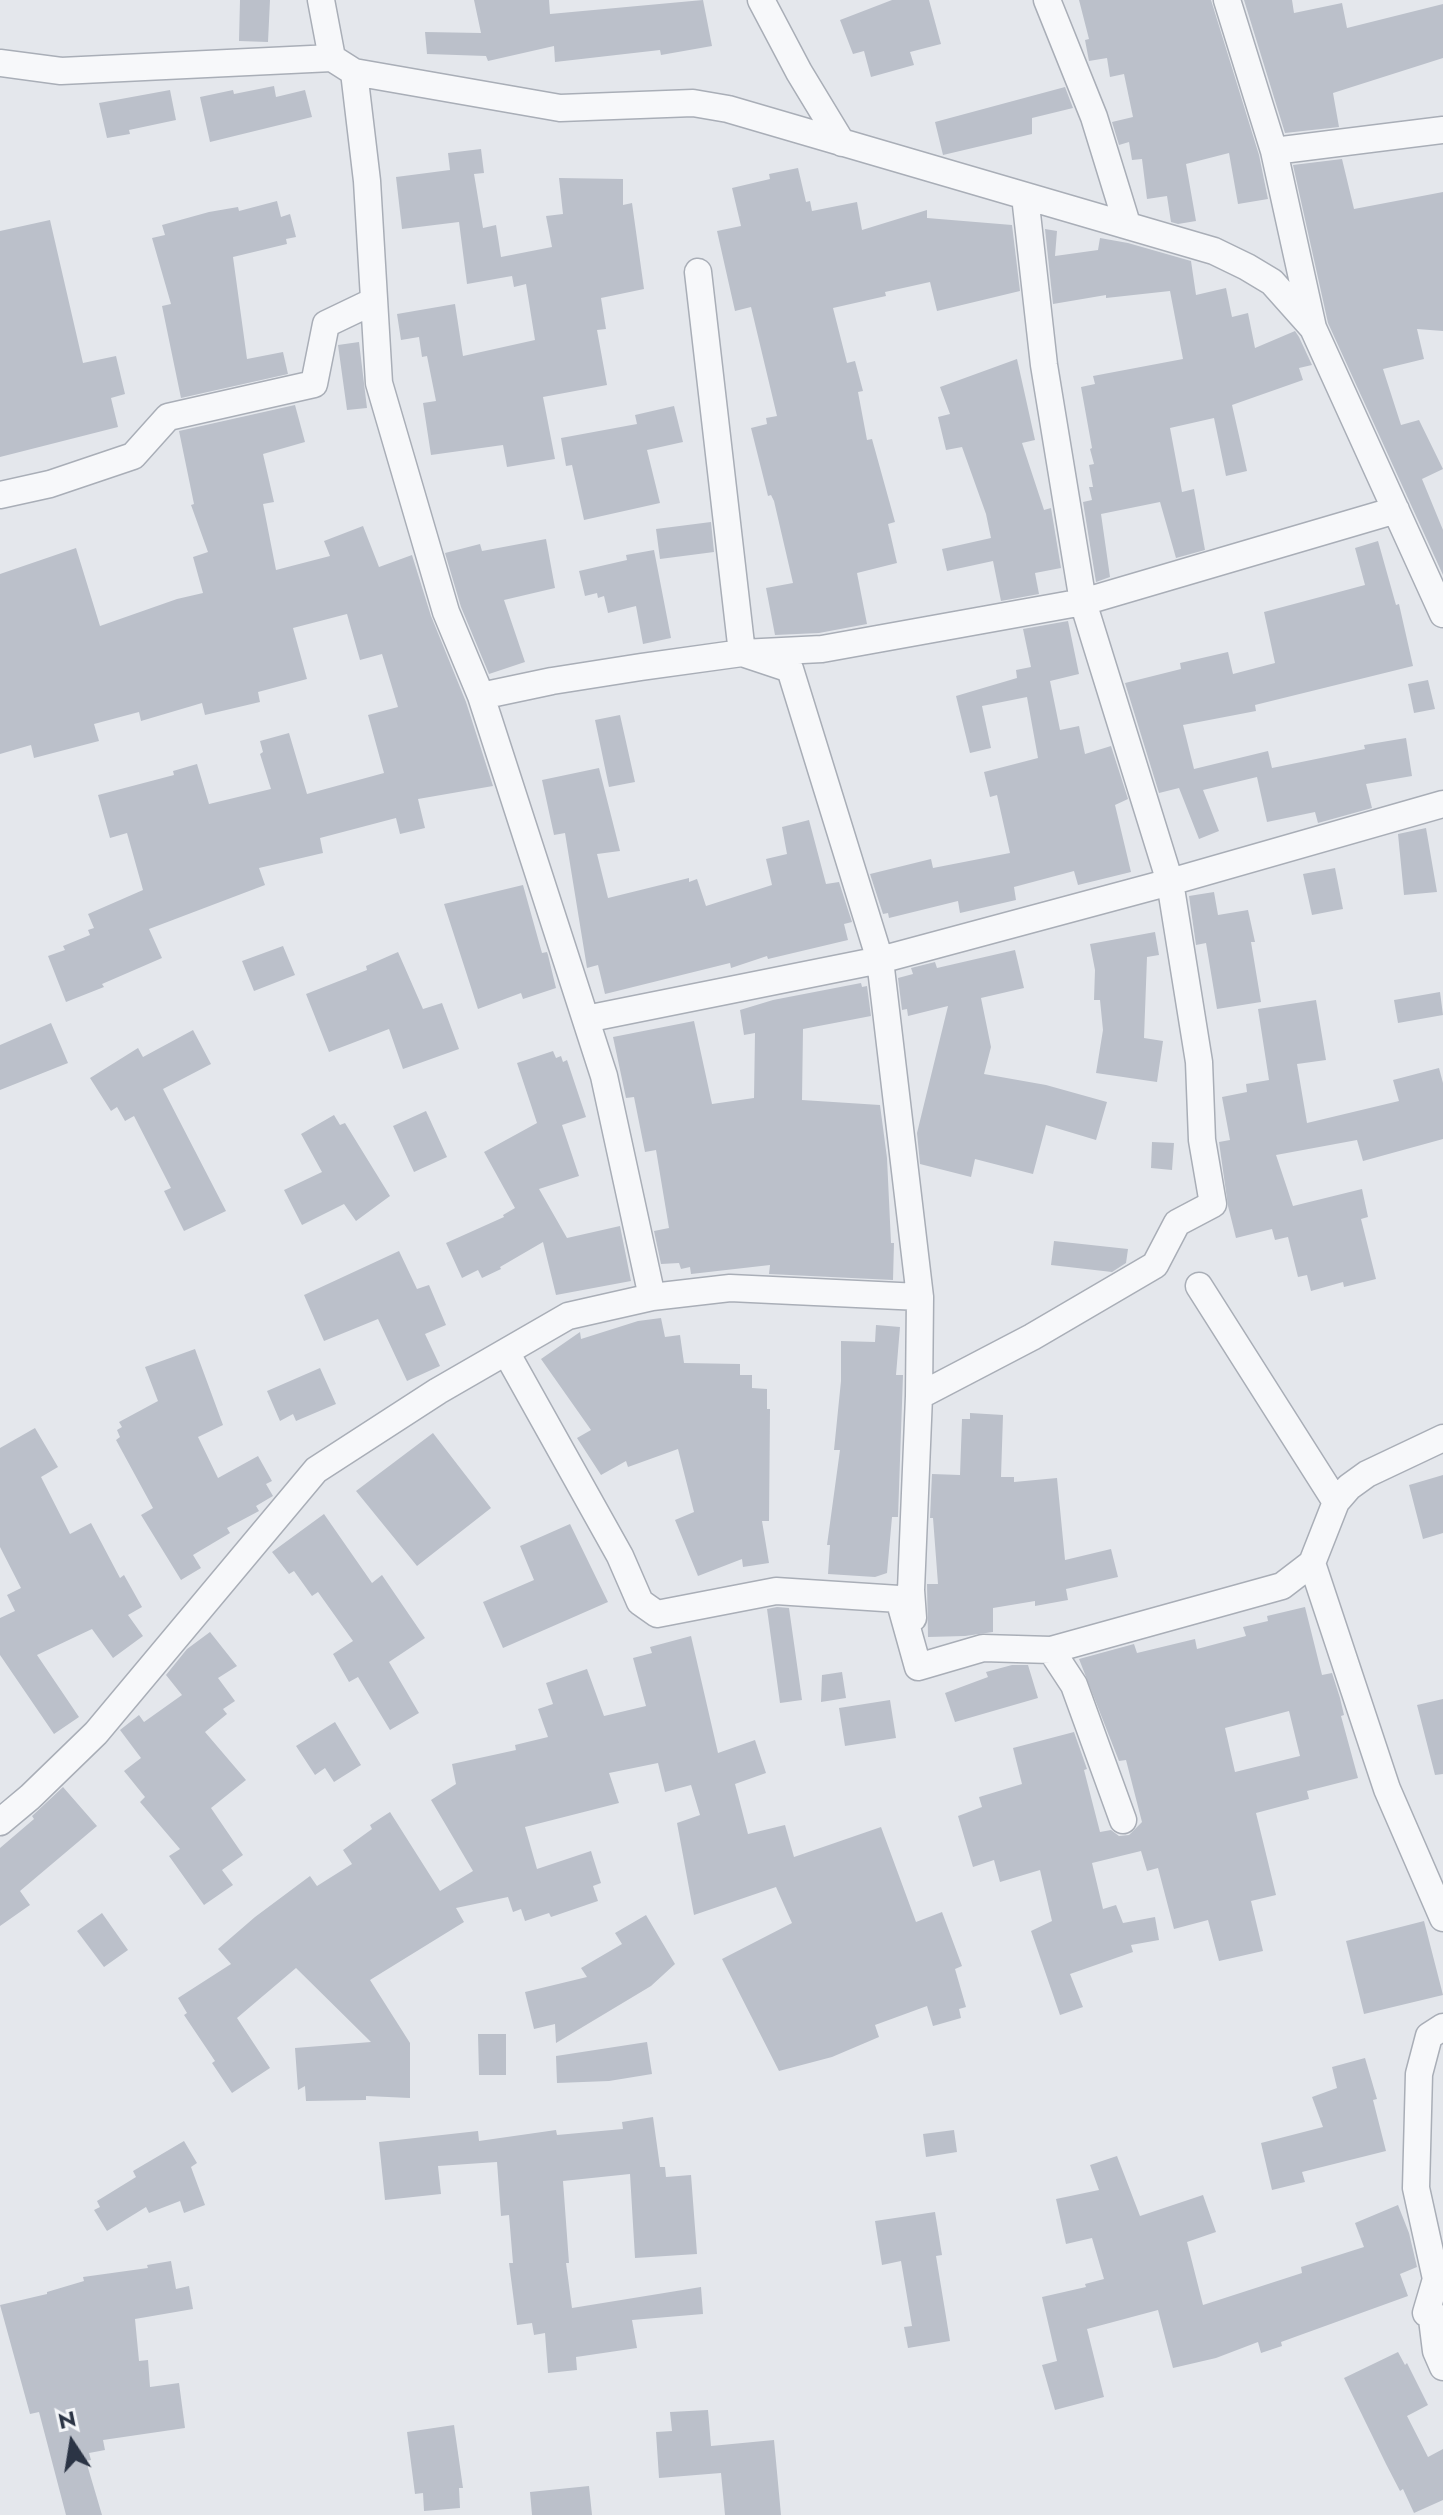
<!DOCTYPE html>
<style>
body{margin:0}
#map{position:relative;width:1443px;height:2515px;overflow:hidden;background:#e4e7ec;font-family:Jost,sans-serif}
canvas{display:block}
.north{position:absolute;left:32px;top:2403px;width:80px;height:80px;-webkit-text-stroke:6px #f4f6f9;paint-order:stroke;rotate:348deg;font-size:22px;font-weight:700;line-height:32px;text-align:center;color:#2b3445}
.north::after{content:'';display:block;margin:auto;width:28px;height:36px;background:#2b3445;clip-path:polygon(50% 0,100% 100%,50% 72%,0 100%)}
</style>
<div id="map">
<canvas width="1443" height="2515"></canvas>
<div class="north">N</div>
</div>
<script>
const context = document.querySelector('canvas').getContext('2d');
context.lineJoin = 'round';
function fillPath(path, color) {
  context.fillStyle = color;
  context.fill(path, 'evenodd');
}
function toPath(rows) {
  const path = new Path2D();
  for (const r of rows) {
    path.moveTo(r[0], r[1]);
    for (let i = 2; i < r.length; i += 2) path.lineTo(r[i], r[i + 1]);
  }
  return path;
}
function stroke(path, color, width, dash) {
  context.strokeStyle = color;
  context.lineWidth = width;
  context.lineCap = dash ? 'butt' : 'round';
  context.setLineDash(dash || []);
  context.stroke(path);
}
const building = toPath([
 [240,0,270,0,268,42,239,41],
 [474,0,549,0,550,14,703,0,712,46,661,55,660,50,555,62,554,46,488,61,486,56,427,54,425,32,481,33],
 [892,0,929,0,941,44,910,52,914,65,871,77,864,51,853,54,840,20],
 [1079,0,1211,0,1259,155,1268,199,1238,204,1229,153,1186,164,1196,221,1178,224,1171,222,1167,196,1147,199,1142,159,1132,160,1129,142,1119,145,1112,122,1133,117,1124,74,1110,77,1107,58,1089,61,1085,40,1089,39],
 [1244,0,1292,0,1294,13,1342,3,1347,28,1443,4,1443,58,1333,93,1339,127,1285,133],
 [274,86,276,97,305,90,312,117,210,142,200,97,233,90,234,94],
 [1065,87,1073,108,1032,118,1032,134,943,155,935,122],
 [170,90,176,120,129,130,130,134,107,138,99,103],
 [481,149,484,173,474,174,483,228,496,225,501,257,552,247,546,216,563,214,559,178,623,179,623,205,632,203,644,289,601,298,606,329,597,330,607,385,543,397,555,459,507,467,503,445,431,455,423,403,436,401,427,356,422,357,419,337,401,340,397,314,455,304,463,356,535,340,526,284,514,287,512,276,467,284,459,222,402,229,396,177,450,170,448,153],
 [1342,159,1354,209,1443,192,1443,331,1417,329,1424,359,1383,369,1401,425,1419,420,1443,469,1422,479,1443,530,1443,575,1328,323,1293,165],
 [798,168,806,202,810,201,812,211,857,202,862,230,927,210,927,218,1012,225,1020,291,937,311,930,282,885,292,886,296,833,308,847,363,855,361,863,391,858,392,867,440,872,439,895,522,888,524,897,563,857,573,867,624,819,633,775,635,766,588,793,583,774,501,771,495,768,496,751,428,767,424,766,418,777,416,751,307,735,311,717,231,741,226,732,188,770,179,769,174],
 [277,201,281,217,290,214,296,237,286,239,287,244,233,257,247,359,283,352,288,374,181,398,162,306,171,304,152,238,165,235,162,225,209,212,238,207,239,211],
 [50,220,83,363,116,356,125,394,111,398,118,427,0,457,0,231],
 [1045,229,1057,231,1055,256,1098,250,1100,238,1128,243,1191,261,1196,295,1226,288,1232,317,1248,313,1255,348,1295,331,1299,337,1312,365,1299,368,1303,380,1232,405,1247,471,1226,476,1214,418,1170,428,1182,492,1194,489,1205,550,1176,558,1160,502,1101,514,1110,577,1096,582,1083,502,1092,500,1089,487,1093,487,1089,465,1094,464,1090,449,1092,448,1081,387,1095,384,1093,376,1183,359,1170,291,1106,298,1106,295,1053,304],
 [359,342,367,408,347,410,338,345],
 [1017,359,1035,440,1022,443,1044,510,1051,508,1061,568,1035,573,1039,594,1001,601,993,561,947,571,942,549,991,538,986,514,962,447,946,450,938,417,950,414,940,387],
 [295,405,305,442,263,454,274,502,263,504,276,570,330,556,324,541,363,526,379,567,412,555,431,616,466,702,493,786,418,799,425,828,400,834,396,818,320,838,323,853,259,868,265,885,149,929,162,958,102,984,104,987,66,1002,48,956,65,950,63,946,90,935,88,930,94,928,88,914,143,890,127,833,110,838,98,795,174,775,173,771,197,764,209,804,271,789,260,754,263,752,260,741,289,733,307,794,384,773,368,715,398,707,382,654,360,660,347,614,293,628,307,679,258,692,260,702,205,715,202,703,141,721,139,712,94,724,99,741,34,758,31,745,0,754,0,574,76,548,100,626,177,599,203,593,193,557,208,552,191,505,194,504,179,431],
 [674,406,683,442,647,450,660,503,584,520,572,465,566,466,561,438,637,424,635,415],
 [711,522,714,552,660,559,656,529],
 [546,539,555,588,504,600,525,662,489,674,461,607,445,553,480,544,482,551],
 [1378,541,1396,605,1399,604,1413,666,1255,705,1256,711,1183,725,1194,769,1268,751,1272,768,1365,749,1364,745,1406,738,1412,776,1366,784,1372,808,1318,823,1315,812,1267,822,1257,777,1203,790,1219,831,1199,839,1179,788,1159,793,1125,683,1181,669,1180,663,1228,652,1233,674,1275,663,1264,612,1365,585,1355,548],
 [654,550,671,638,643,644,636,606,608,613,604,596,598,598,597,593,585,596,579,571,627,560,626,555],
 [1068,621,1079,674,1050,681,1060,730,1079,726,1085,754,1111,746,1128,799,1115,805,1131,872,1078,885,1074,871,1014,887,1016,900,960,913,958,901,889,918,888,913,883,914,870,874,931,859,933,868,1010,853,997,795,990,797,984,772,1038,758,1027,697,982,706,991,748,970,753,956,696,1017,678,1016,670,1031,667,1023,629],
 [1428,680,1435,709,1414,713,1408,684],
 [620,715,635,782,609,787,595,720],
 [599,768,620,851,597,854,608,898,689,878,689,882,697,879,706,906,772,885,766,859,787,854,782,827,809,820,826,884,839,882,852,922,844,924,848,940,768,959,767,956,731,968,730,963,605,994,598,965,587,968,565,833,554,835,542,780],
 [1426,828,1437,892,1404,895,1398,834],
 [1335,868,1343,909,1312,915,1303,874],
 [523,885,542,953,547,952,548,955,556,988,523,999,521,993,478,1009,444,904],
 [1214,892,1218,915,1248,910,1255,942,1251,942,1261,1002,1217,1009,1206,943,1196,945,1189,896],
 [1155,932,1159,955,1147,957,1144,1038,1163,1041,1157,1082,1096,1073,1103,1030,1100,1000,1094,1000,1095,970,1090,944],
 [283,946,295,975,254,991,242,961],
 [1015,950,1024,988,981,998,991,1047,984,1074,1046,1085,1107,1102,1096,1140,1046,1125,1033,1174,975,1159,971,1177,920,1164,917,1133,948,1006,908,1016,907,1009,902,1010,898,978,913,974,911,968,935,962,937,968],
 [398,952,423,1009,442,1003,459,1049,403,1069,389,1029,329,1052,306,994,367,970,366,966],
 [861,983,862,987,867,986,871,1016,803,1029,802,1100,880,1105,887,1158,891,1243,894,1243,893,1280,769,1274,770,1265,691,1274,690,1267,681,1269,679,1263,661,1264,654,1231,669,1228,656,1150,645,1152,634,1097,626,1098,613,1037,694,1021,712,1104,754,1098,755,1033,744,1035,740,1010,773,1000],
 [1440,992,1443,1015,1398,1023,1394,1000],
 [1316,1000,1326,1060,1297,1064,1307,1123,1399,1101,1393,1080,1439,1068,1443,1083,1443,1139,1363,1161,1357,1140,1276,1155,1293,1206,1362,1189,1368,1217,1361,1219,1376,1279,1344,1287,1343,1282,1311,1291,1307,1275,1298,1277,1288,1237,1275,1240,1272,1229,1236,1238,1228,1206,1219,1142,1230,1140,1222,1097,1247,1092,1246,1084,1269,1080,1258,1009],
 [51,1023,68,1063,0,1090,0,1045],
 [193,1030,211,1064,163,1089,226,1211,184,1231,164,1191,171,1188,134,1116,125,1121,117,1107,111,1111,90,1078,138,1048,143,1057],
 [553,1051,556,1058,561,1056,563,1062,567,1060,586,1117,562,1125,579,1176,539,1189,567,1238,620,1226,631,1281,556,1295,543,1242,500,1267,501,1269,482,1278,478,1270,462,1278,446,1243,504,1217,503,1215,515,1208,484,1152,537,1123,517,1063],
 [426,1111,447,1157,414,1172,393,1126],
 [334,1115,340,1125,345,1123,390,1196,356,1221,344,1204,302,1225,284,1190,322,1172,301,1134],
 [1152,1142,1174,1143,1172,1170,1151,1168],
 [1054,1241,1128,1249,1126,1263,1112,1272,1051,1265],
 [399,1251,417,1289,429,1285,446,1325,425,1334,440,1366,407,1381,378,1319,324,1341,304,1295],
 [661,1318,665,1337,680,1335,684,1363,740,1364,740,1375,752,1375,752,1388,767,1389,767,1409,770,1409,769,1521,762,1521,769,1563,743,1567,742,1559,698,1576,675,1520,694,1512,678,1449,628,1467,626,1461,601,1475,577,1438,591,1430,541,1359,580,1332,581,1339,638,1321],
 [876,1325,900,1327,896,1375,903,1375,898,1517,892,1517,887,1573,875,1577,828,1574,830,1545,827,1545,840,1450,834,1450,841,1381,841,1341,875,1342],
 [195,1349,223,1425,198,1437,218,1478,258,1456,272,1481,266,1484,273,1496,256,1506,259,1511,227,1528,230,1533,193,1555,201,1568,181,1580,141,1515,153,1508,116,1440,120,1437,117,1430,122,1427,119,1422,158,1401,145,1367],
 [320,1368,336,1404,296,1421,293,1414,280,1421,267,1391],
 [970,1413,1003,1415,1001,1477,1014,1477,1014,1482,1057,1478,1065,1560,1111,1549,1118,1577,1066,1589,1068,1600,1035,1606,1035,1601,993,1608,993,1632,965,1636,928,1637,927,1584,938,1584,933,1518,930,1518,932,1474,960,1475,962,1419,970,1419],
 [35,1428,58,1467,41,1477,70,1534,91,1523,120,1578,124,1575,142,1607,128,1615,143,1636,113,1658,92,1629,37,1655,79,1717,54,1734,0,1655,0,1618,15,1611,7,1595,21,1588,0,1547,0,1448],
 [433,1433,491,1508,417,1566,356,1491],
 [1443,1475,1443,1533,1423,1539,1409,1485],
 [324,1514,372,1583,382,1575,425,1638,389,1662,419,1713,390,1730,358,1677,349,1682,333,1654,353,1641,318,1592,312,1596,294,1571,289,1574,272,1552],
 [570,1524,608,1602,503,1648,483,1602,534,1580,520,1546],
 [777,1607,789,1608,802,1700,780,1703,767,1609],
 [1305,1607,1322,1675,1332,1673,1340,1698,1344,1715,1341,1716,1358,1778,1307,1791,1309,1799,1256,1813,1276,1895,1251,1901,1263,1951,1219,1961,1208,1920,1174,1929,1158,1868,1147,1871,1141,1851,1092,1863,1103,1909,1116,1905,1123,1923,1155,1917,1159,1940,1131,1945,1133,1952,1070,1974,1083,2007,1060,2015,1031,1931,1052,1921,1040,1870,1000,1882,994,1860,973,1867,958,1816,982,1807,979,1797,1022,1784,1013,1748,1074,1732,1087,1769,1084,1770,1100,1832,1111,1830,1119,1836,1129,1835,1142,1822,1126,1760,1119,1761,1079,1659,1134,1644,1137,1653,1195,1639,1197,1649,1246,1636,1243,1627,1268,1621,1267,1616],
 [1289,1711,1300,1756,1235,1772,1225,1728],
 [210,1632,237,1666,218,1678,235,1701,223,1709,227,1714,205,1732,246,1780,211,1808,243,1855,222,1870,233,1885,204,1905,169,1856,180,1849,140,1802,145,1797,124,1771,141,1758,120,1730,139,1715,144,1722,182,1695,166,1675,187,1649],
 [691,1636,718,1753,755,1740,766,1773,735,1784,748,1834,785,1825,794,1857,881,1827,916,1922,942,1912,962,1966,955,1969,966,2007,959,2009,961,2018,933,2026,927,2006,875,2025,879,2037,832,2057,779,2071,722,1959,792,1923,776,1887,694,1915,677,1823,700,1815,691,1785,665,1792,658,1763,609,1773,619,1803,525,1827,537,1869,591,1851,601,1883,593,1886,598,1901,551,1917,549,1913,525,1921,521,1909,513,1912,508,1897,456,1908,464,1922,370,1980,410,2043,410,2098,366,2096,366,2100,306,2101,305,2086,298,2090,295,2048,371,2042,296,1968,237,2018,270,2068,232,2093,212,2063,215,2061,184,2015,187,2013,178,1998,231,1964,218,1949,255,1917,310,1876,317,1886,352,1864,343,1850,372,1829,370,1825,390,1812,440,1891,473,1871,431,1800,456,1784,452,1764,516,1750,515,1745,548,1737,538,1709,553,1704,546,1683,587,1669,604,1716,646,1706,633,1658,652,1653,650,1647],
 [1012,1665,1028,1665,1038,1698,955,1722,945,1693,988,1677,986,1672],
 [842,1672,846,1698,821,1702,822,1675],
 [1443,1699,1443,1774,1435,1775,1417,1705],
 [890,1700,896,1738,845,1746,839,1708],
 [335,1722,361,1765,334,1782,325,1768,315,1775,296,1746],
 [63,1787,97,1826,20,1891,30,1905,0,1926,0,1848,34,1819,32,1816],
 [102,1913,128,1950,104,1967,77,1931],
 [646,1915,675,1964,651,1986,556,2043,555,2024,534,2029,525,1992,587,1977,581,1968,622,1944,615,1933],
 [1424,1921,1443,1995,1364,2014,1346,1941],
 [478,2034,506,2034,506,2075,479,2075],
 [647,2042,652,2074,609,2081,557,2083,556,2056],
 [1365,2058,1377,2099,1373,2100,1386,2151,1302,2172,1305,2182,1272,2190,1261,2143,1323,2127,1312,2097,1337,2088,1332,2067],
 [653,2117,660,2167,665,2167,666,2177,691,2175,697,2254,635,2258,630,2174,563,2181,569,2263,566,2263,572,2308,701,2287,703,2314,632,2320,637,2348,576,2357,577,2370,548,2373,545,2333,534,2335,532,2323,517,2325,509,2263,513,2263,509,2215,501,2216,497,2162,438,2166,441,2194,385,2200,379,2142,478,2131,479,2141,556,2130,557,2135,623,2129,622,2122],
 [954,2130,957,2152,926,2157,923,2134],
 [184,2141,197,2163,191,2167,205,2205,184,2213,180,2201,149,2213,146,2207,107,2231,94,2210,100,2207,97,2201,136,2177,133,2171],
 [1117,2156,1140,2216,1203,2195,1216,2232,1187,2242,1203,2305,1302,2273,1301,2267,1364,2247,1355,2223,1398,2205,1409,2233,1417,2267,1400,2274,1408,2296,1281,2342,1282,2346,1261,2353,1258,2342,1216,2358,1173,2368,1158,2310,1087,2329,1104,2397,1055,2410,1042,2365,1057,2361,1042,2297,1086,2287,1085,2284,1104,2279,1092,2238,1066,2244,1056,2199,1099,2190,1090,2165],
 [935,2212,942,2255,936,2256,950,2341,908,2348,904,2327,912,2326,901,2261,882,2265,875,2221],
 [171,2261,176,2289,189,2286,193,2309,135,2319,139,2361,148,2360,150,2387,179,2383,185,2428,103,2440,105,2450,89,2453,91,2460,86,2461,102,2515,66,2515,39,2412,30,2414,0,2305,47,2294,47,2292,84,2281,83,2277,148,2268,147,2265],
 [1398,2352,1405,2365,1407,2363,1428,2405,1407,2416,1428,2457,1443,2449,1443,2500,1414,2513,1403,2489,1400,2491,1386,2464,1344,2378],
 [708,2410,711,2446,774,2440,781,2515,725,2515,721,2473,659,2478,656,2432,672,2431,670,2412],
 [454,2425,463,2488,459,2488,460,2508,424,2511,423,2493,415,2494,407,2432],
 [589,2486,592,2515,532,2515,530,2492]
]);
const street = toPath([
 [321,0,332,58],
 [761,0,799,72,842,143],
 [1047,0,1094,117,1127,224],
 [1227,0,1274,151,1313,328,1443,614],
 [0,63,61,71,332,58,354,72,560,108,693,103,728,109,1214,251,1247,267,1272,282,1313,328],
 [354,72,367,181,379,383,446,612,481,696,604,1076,652,1297],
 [1274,151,1443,130],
 [698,272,742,653],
 [0,495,50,484,133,456,168,417,314,384,326,324,374,301],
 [742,653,790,669,880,960,920,1297,919,1396,911,1590,913,1618],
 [481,696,552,681,641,667,742,653,822,649,1083,602,1396,510],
 [586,1019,880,960,1170,882,1443,804],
 [1199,1286,1336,1502],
 [506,1352,620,1556,640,1602,657,1614,776,1591,899,1599,918,1667,983,1648,1051,1650,1282,1586,1312,1563,1336,1502,1349,1487,1367,1474,1443,1438],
 [919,1396,1032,1337,1155,1265,1177,1223,1213,1204,1202,1140,1199,1062,1170,882,1083,602,1044,365,1025,196],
 [1312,1563,1387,1789,1443,1918],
 [1051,1650,1074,1685,1123,1820],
 [0,1822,30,1797,96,1733,316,1470,438,1391,568,1316,652,1297,730,1288,920,1297],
 [1431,2311,1436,2351,1443,2367],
 [1426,2313,1436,2279,1416,2188,1419,2074,1429,2036,1443,2027]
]);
fillPath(building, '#bbc0ca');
stroke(street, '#a9aeb7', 29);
stroke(street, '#f7f8fa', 26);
</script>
